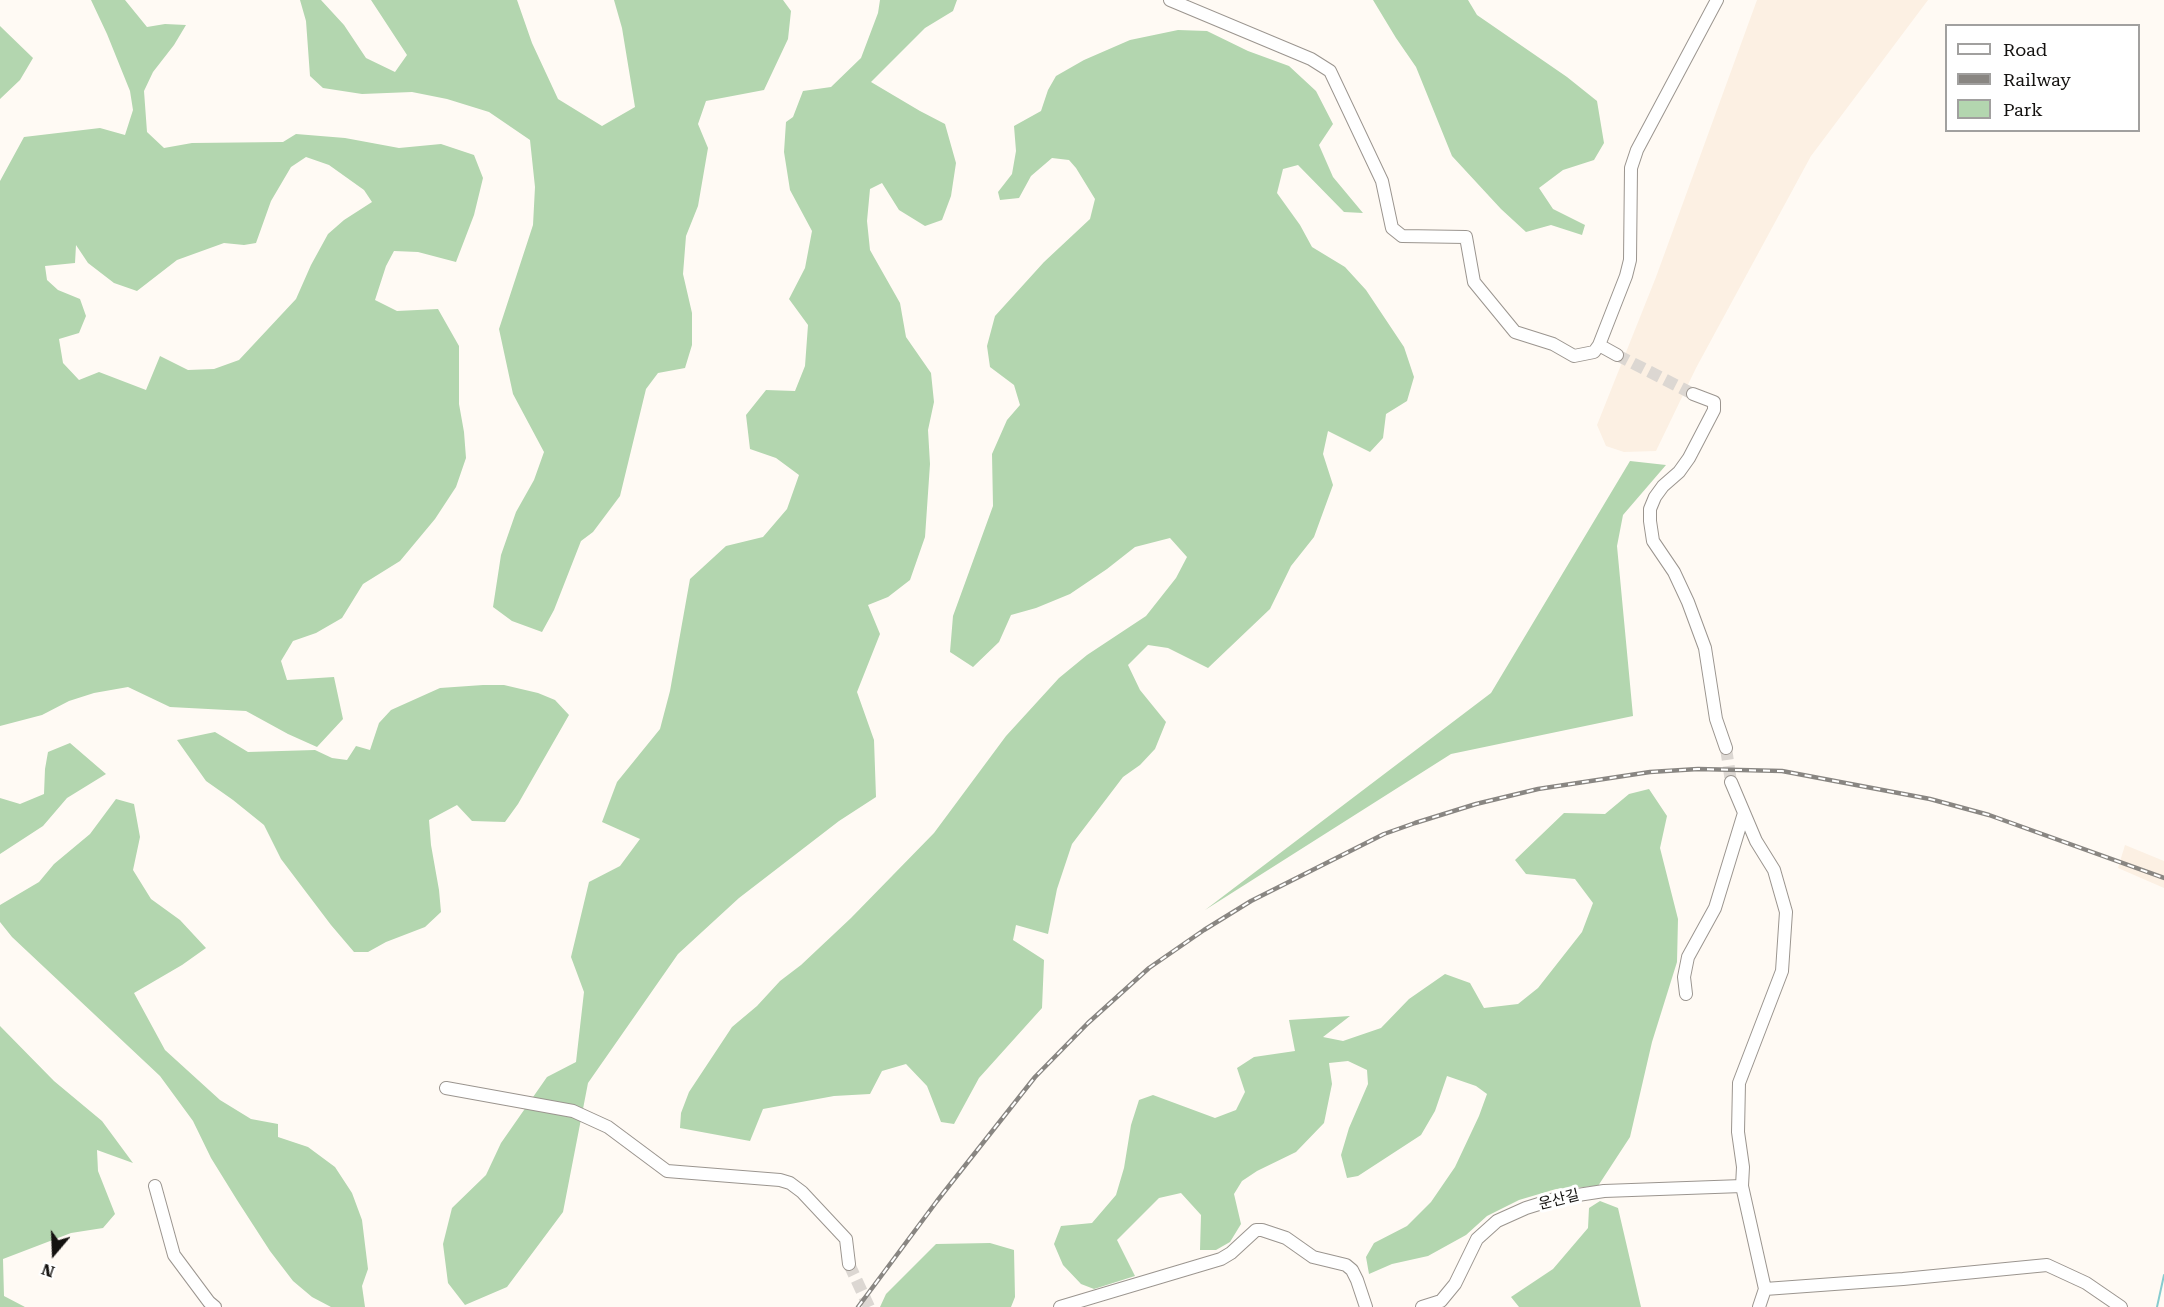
<!DOCTYPE html>
<meta charset="utf-8">
<style>
body{margin:0}
#map{position:relative;width:2164px;height:1307px;overflow:hidden;background:#fffaf4;font-family:"Roboto Serif",serif}
canvas{display:block}
.legend{position:absolute;left:1945px;top:24px;width:195px;height:108px;box-sizing:border-box;background:#fff;border:2px solid #a1a09f;margin:0;padding:8px 10px;list-style:none;font-size:18px;color:#141210}
.legend li{display:flex;align-items:center;gap:12px;height:30px}
.legend b{width:30px;border:2px solid #a1a09f}
.north{position:absolute;left:24px;top:1223px;width:60px;height:60px;-webkit-text-stroke:4px #fff;paint-order:stroke;rotate:199deg;font-size:16px;font-weight:700;line-height:24px;text-align:center;color:#141210}
.north::after{content:'';display:block;margin:auto;width:21px;height:27px;background:#141210;clip-path:polygon(50% 0,100% 100%,50% 72%,0 100%)}
</style>
<div id="map">
<canvas width="2164" height="1307"></canvas>
<ul class="legend">
<li><b style="height:8px;background:#fff"></b>Road</li>
<li><b style="height:8px;background:#898682"></b>Railway</li>
<li><b style="height:16px;background:#b3d6af"></b>Park</li>
</ul>
<div class="north">N</div>
</div>
<script>
const context = document.querySelector('canvas').getContext('2d');
context.lineJoin = 'round';
function fillPath(path, color) {
  context.fillStyle = color;
  context.fill(path, 'evenodd');
}
function toPath(rows) {
  const path = new Path2D();
  for (const r of rows) {
    path.moveTo(r[0], r[1]);
    for (let i = 2; i < r.length; i += 2) path.lineTo(r[i], r[i + 1]);
  }
  return path;
}
function stroke(path, color, width, dash) {
  context.strokeStyle = color;
  context.lineWidth = width;
  context.lineCap = dash ? 'butt' : 'round';
  context.setLineDash(dash || []);
  context.stroke(path);
}
function drawText(font, color, halo, rows, align = 'center') {
  context.font = font + ' "Roboto Serif","Noto Sans KR",serif';
  context.lineWidth = 6;
  context.setLineDash([]);
  context.textBaseline = 'middle';
  context.strokeStyle = halo;
  context.fillStyle = color;
  for (const [text, x, y, turn = 0] of rows) {
    context.save();
    context.translate(x, y);
    context.rotate((+turn || 0) * Math.PI / 180);
    context.textAlign = isNaN(turn) ? turn : align;
    if (halo) context.strokeText(text, 0, 0);
    context.fillText(text, 0, 0);
    context.restore();
  }
}
const built = toPath([
 [1757,0,1928,0,1811,156,1696,368,1656,451,1624,452,1606,446,1597,425,1656,277],
 [2125,845,2164,861,2164,888,2118,868]
]);
const green = toPath([
 [91,0,125,0,147,27,165,24,186,25,174,45,153,72,144,91,147,132,164,148,192,143,283,142,296,134,345,138,399,148,441,144,474,155,483,178,474,215,456,262,418,252,394,251,386,266,375,300,397,311,438,309,459,346,459,404,464,432,466,458,456,487,435,519,400,561,363,584,342,618,316,633,293,641,281,661,287,680,334,677,343,719,317,747,288,734,246,711,170,707,128,687,94,693,69,701,42,715,0,726,0,181,24,137,100,128,125,135,133,110,130,91,107,34],
 [306,157,329,165,364,190,372,202,344,220,328,234,311,265,296,299,239,360,214,369,188,370,160,356,146,390,99,372,79,380,63,363,59,339,79,333,86,316,80,299,58,290,47,280,45,266,75,263,76,245,88,263,114,283,137,291,177,260,224,243,244,245,256,243,271,201,291,167],
 [300,0,321,0,344,25,366,58,395,72,407,55,371,0,517,0,532,43,558,99,602,126,635,107,622,28,614,0,783,0,791,11,788,39,764,90,706,101,698,124,708,148,698,206,686,236,683,274,692,313,692,345,685,368,658,373,646,389,620,496,593,532,581,541,554,610,542,632,512,621,493,607,501,555,516,512,534,480,544,452,513,394,499,329,533,225,535,187,530,140,489,112,447,99,412,92,362,94,323,88,310,76,306,21],
 [880,0,957,0,953,11,925,28,871,82,920,111,945,124,956,163,951,196,942,220,925,226,899,210,882,183,870,189,867,221,870,250,900,303,906,337,931,373,934,402,928,430,930,464,925,537,910,580,888,597,868,605,880,634,857,692,874,740,876,797,839,821,739,898,678,954,588,1083,563,1212,507,1287,465,1305,448,1283,443,1244,452,1208,486,1175,501,1143,547,1077,576,1062,584,992,571,957,589,882,620,866,640,839,602,822,617,782,660,729,670,691,690,579,726,546,763,537,787,509,799,475,776,458,750,449,746,415,766,390,795,391,805,366,808,325,789,299,805,268,812,231,790,190,784,152,786,122,793,117,803,91,831,87,861,58,878,13],
 [1373,0,1468,0,1477,15,1567,77,1597,101,1604,143,1594,160,1563,170,1539,188,1553,209,1585,225,1582,235,1551,225,1526,232,1501,209,1452,156,1416,67,1396,38],
 [0,26,33,58,20,80,0,99],
 [1178,30,1207,31,1248,51,1289,66,1316,91,1333,124,1319,145,1333,177,1363,213,1344,212,1298,165,1283,169,1277,193,1300,225,1312,247,1345,267,1366,290,1404,347,1414,377,1407,401,1386,414,1383,438,1370,452,1328,431,1323,454,1333,485,1314,537,1291,566,1270,609,1208,668,1168,648,1148,645,1128,665,1140,690,1166,722,1155,749,1140,765,1123,777,1072,844,1057,889,1048,934,1016,925,1013,940,1044,960,1042,1008,979,1078,954,1124,941,1122,927,1086,906,1064,882,1071,870,1094,834,1096,763,1109,750,1141,680,1128,681,1113,689,1092,732,1027,757,1006,780,981,801,965,851,918,934,833,1006,736,1059,678,1087,655,1146,616,1176,578,1187,557,1170,538,1135,547,1107,569,1070,594,1036,608,1011,615,999,642,973,667,950,652,953,616,993,506,992,454,1007,420,1020,405,1014,385,990,367,987,346,995,316,1044,262,1090,219,1095,199,1076,168,1069,160,1052,158,1031,176,1019,198,1000,200,998,192,1012,174,1016,151,1014,126,1041,111,1048,90,1056,76,1084,60,1130,40],
 [1630,461,1666,465,1623,515,1617,546,1633,716,1451,754,1205,910,1491,693],
 [483,685,504,685,538,693,555,700,569,715,518,804,505,822,472,821,457,805,429,820,431,845,439,890,441,912,425,927,386,942,368,952,354,952,331,925,281,859,264,825,233,800,206,781,177,740,215,732,248,752,315,750,332,758,347,760,356,746,370,750,379,723,391,710,440,688],
 [70,743,106,774,67,798,43,826,0,854,0,798,20,804,44,794,45,769,48,752],
 [1649,789,1667,816,1660,848,1678,919,1677,962,1652,1042,1630,1137,1598,1186,1556,1189,1519,1200,1487,1216,1466,1235,1428,1256,1392,1264,1369,1274,1366,1257,1374,1243,1407,1226,1431,1202,1455,1167,1479,1116,1487,1094,1476,1086,1447,1076,1435,1111,1421,1135,1358,1176,1347,1178,1341,1155,1349,1128,1368,1084,1367,1070,1348,1061,1329,1063,1332,1084,1324,1123,1296,1152,1257,1171,1242,1181,1234,1194,1241,1224,1230,1242,1216,1250,1200,1250,1201,1215,1181,1193,1159,1198,1117,1240,1135,1276,1094,1289,1081,1284,1063,1265,1054,1244,1061,1226,1092,1223,1116,1195,1124,1168,1131,1125,1139,1100,1153,1095,1215,1118,1236,1110,1245,1092,1237,1068,1254,1057,1295,1051,1289,1020,1350,1016,1323,1037,1343,1041,1381,1028,1409,999,1445,974,1470,983,1484,1008,1518,1004,1538,988,1582,932,1593,903,1575,879,1526,874,1515,860,1564,813,1605,814,1629,794],
 [116,799,134,804,140,837,133,870,151,899,180,920,206,948,182,965,134,993,165,1050,220,1100,251,1119,278,1124,278,1137,308,1147,335,1167,352,1193,362,1220,368,1269,362,1286,365,1307,331,1307,312,1297,293,1281,270,1251,237,1200,211,1158,193,1121,160,1076,12,937,0,922,0,905,39,882,54,864,90,834],
 [0,1026,54,1081,102,1121,133,1163,97,1150,98,1171,115,1214,103,1228,71,1233,3,1259,4,1296,25,1307,0,1307],
 [1600,1201,1618,1208,1641,1307,1519,1307,1511,1297,1553,1269,1588,1228,1589,1208],
 [990,1243,1014,1250,1015,1297,1011,1307,880,1307,886,1294,936,1244]
]);
const stream = toPath([
 [2157,1307,2164,1275]
]);
const minorTunnel = toPath([
 [1617,355,1693,394],
 [1726,748,1731,782],
 [849,1264,869,1307]
]);
const minor = toPath([
 [1170,0,1311,59,1330,71,1382,181,1392,228,1402,236,1466,237,1474,282,1515,332,1553,344,1574,356,1594,352,1599,345,1617,355],
 [1599,345,1626,276,1630,260,1631,168,1637,150,1717,0],
 [1693,394,1714,402,1714,410,1689,458,1679,472,1663,486,1655,497,1650,509,1650,521,1653,541,1674,572,1688,602,1705,648,1716,719,1726,748],
 [1731,782,1756,841,1774,870,1786,912,1782,971,1739,1083,1738,1132,1743,1167,1742,1186,1765,1289,1903,1279,2047,1265,2086,1283,2121,1307],
 [1686,994,1684,977,1688,957,1715,908,1744,813],
 [446,1088,573,1111,608,1127,667,1171,780,1180,790,1183,802,1192,846,1239,849,1264],
 [155,1186,174,1255,209,1302,215,1307],
 [1060,1307,1221,1259,1231,1253,1256,1230,1262,1230,1286,1238,1313,1257,1346,1265,1352,1270,1357,1280,1366,1307],
 [1422,1307,1441,1301,1455,1284,1477,1239,1497,1221,1526,1208,1558,1198,1604,1191,1742,1186],
 [1759,1307,1765,1289]
]);
const rail = toPath([
 [858,1307,937,1201,1035,1077,1088,1023,1149,968,1204,930,1251,901,1384,834,1415,823,1476,804,1538,789,1650,772,1698,769,1782,771,1930,799,1989,815,2164,878]
]);
const streetNames = [
 ["운산길",1559,1200,-14]
];
fillPath(built, '#fcf0e3');
fillPath(green, '#b3d6af');
stroke(stream, '#87cccf', 2);
stroke(minorTunnel, '#dcd7d2', 12, [12, 6]);
stroke(minor, '#9b958f', 14);
stroke(minor, '#fff', 12);
stroke(rail, '#898682', 4.5);
stroke(rail, '#fff', 2, [7]);
drawText('15px', '#141210', '#fff', streetNames);
</script>
